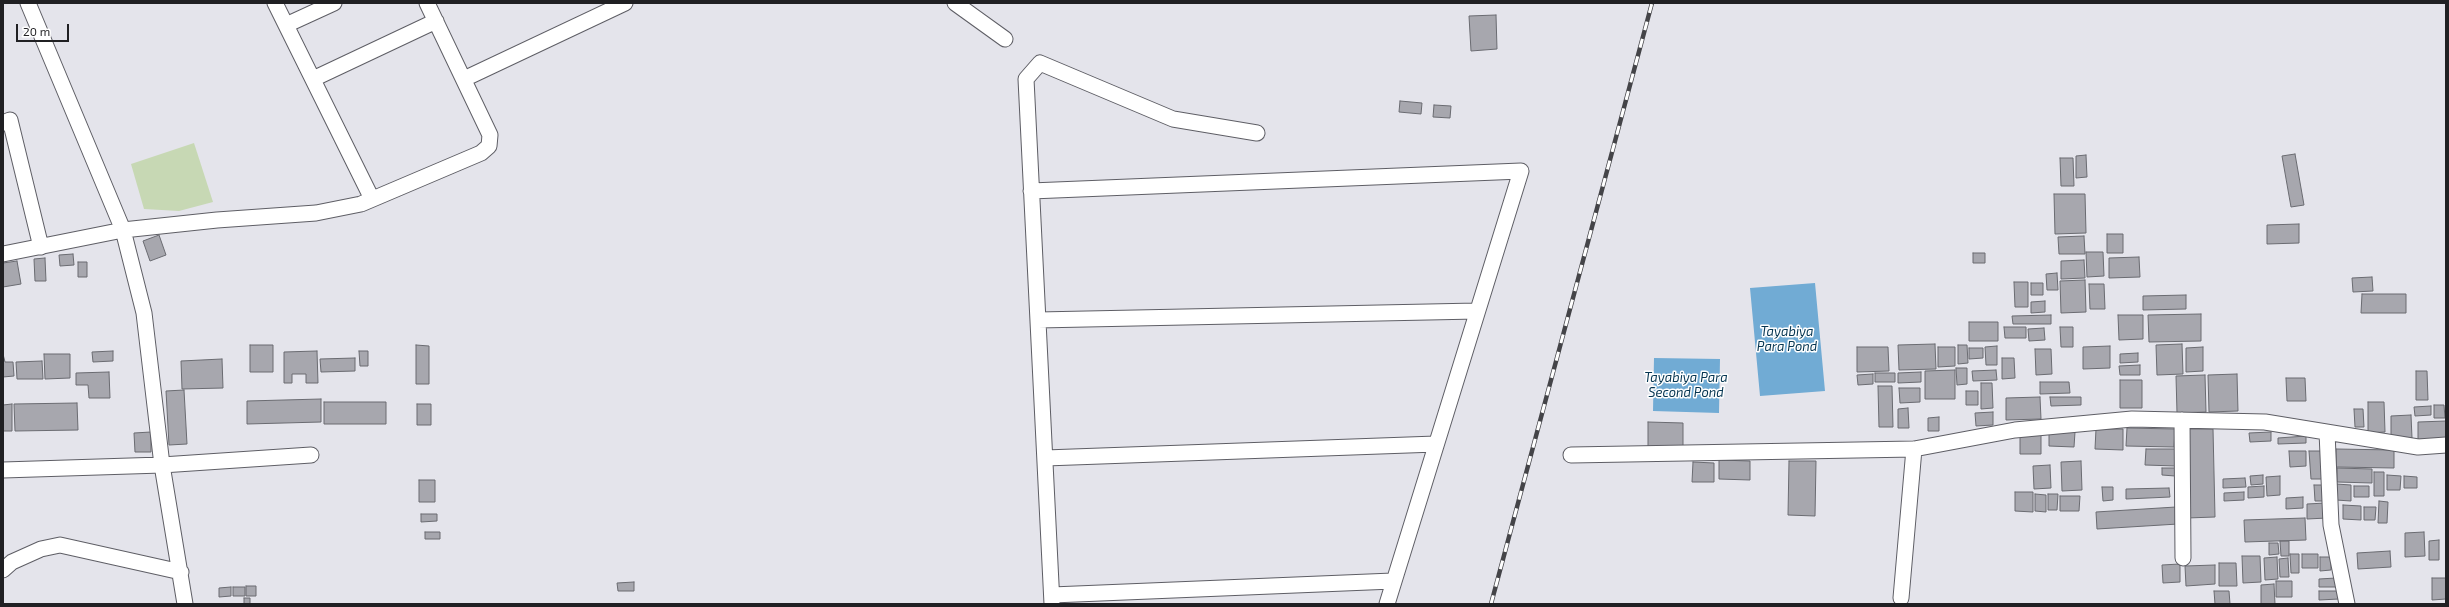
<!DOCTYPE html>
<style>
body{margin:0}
#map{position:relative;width:2449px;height:607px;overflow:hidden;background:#e4e4eb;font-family:"Exo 2",sans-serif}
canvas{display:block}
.frame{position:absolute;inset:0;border:4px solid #202023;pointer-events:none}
.scale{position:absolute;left:16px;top:24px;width:53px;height:18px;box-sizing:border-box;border:2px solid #202023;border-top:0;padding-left:5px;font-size:12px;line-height:14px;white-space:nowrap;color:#202023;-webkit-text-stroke:3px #fff;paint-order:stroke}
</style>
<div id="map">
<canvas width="2449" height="607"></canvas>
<div class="frame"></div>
<div class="scale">20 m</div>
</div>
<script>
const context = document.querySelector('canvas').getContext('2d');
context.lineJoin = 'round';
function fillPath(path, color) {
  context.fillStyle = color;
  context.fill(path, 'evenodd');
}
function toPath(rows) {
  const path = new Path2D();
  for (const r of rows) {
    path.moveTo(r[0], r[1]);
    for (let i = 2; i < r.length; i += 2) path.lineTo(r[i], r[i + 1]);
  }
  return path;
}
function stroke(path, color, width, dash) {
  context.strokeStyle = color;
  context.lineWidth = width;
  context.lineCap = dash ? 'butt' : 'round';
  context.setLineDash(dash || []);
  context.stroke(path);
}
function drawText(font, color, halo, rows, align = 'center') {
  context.font = font + ' "Exo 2",sans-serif';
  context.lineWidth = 3;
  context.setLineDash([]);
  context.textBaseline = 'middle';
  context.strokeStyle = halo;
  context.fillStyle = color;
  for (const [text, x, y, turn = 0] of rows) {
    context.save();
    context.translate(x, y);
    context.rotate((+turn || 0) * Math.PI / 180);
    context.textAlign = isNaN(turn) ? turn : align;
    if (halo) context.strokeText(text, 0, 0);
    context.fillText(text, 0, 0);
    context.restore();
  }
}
const green = toPath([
 [194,143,213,202,179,211,144,209,131,164]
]);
const water = toPath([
 [1815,283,1825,391,1760,396,1750,288],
 [1654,358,1720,359,1719,413,1653,411]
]);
const building = toPath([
 [1496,15,1497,49,1471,51,1469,16,1496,15],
 [1400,101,1422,103,1421,114,1399,112,1400,101],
 [1434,105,1451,106,1450,118,1433,117,1434,105],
 [2295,154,2304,205,2291,207,2282,156,2295,154],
 [2086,155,2087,177,2076,178,2076,156,2086,155],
 [2060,158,2073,158,2074,186,2061,186,2060,158],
 [2054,194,2085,194,2086,233,2055,234,2054,194],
 [2299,224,2299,243,2267,244,2267,225,2299,224],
 [2107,234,2123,234,2123,253,2107,253,2107,234],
 [159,235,166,255,150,261,143,241,159,235],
 [2084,236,2085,254,2059,254,2058,237,2084,236],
 [2086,252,2103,252,2104,276,2087,277,2086,252],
 [1973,253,1985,253,1985,263,1973,263,1973,253],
 [73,254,74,265,60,266,59,255,73,254],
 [2139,257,2140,277,2109,278,2109,258,2139,257],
 [45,258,46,281,35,281,34,259,45,258],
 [2084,260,2085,278,2061,279,2061,261,2084,260],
 [17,261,21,284,3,287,3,263,17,261],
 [78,262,87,262,87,277,78,277,78,262],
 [2057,273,2058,290,2047,290,2046,274,2057,273],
 [2372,277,2373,291,2353,292,2352,278,2372,277],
 [2085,280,2086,312,2061,313,2060,281,2085,280],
 [2014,282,2028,282,2028,307,2015,307,2014,282],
 [2031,283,2043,283,2043,295,2031,295,2031,283],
 [2089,284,2104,284,2105,309,2090,309,2089,284],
 [2362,294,2406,294,2406,313,2361,313,2362,294],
 [2186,295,2186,309,2143,310,2143,296,2186,295],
 [2045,301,2045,312,2031,313,2031,302,2045,301],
 [2201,314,2201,341,2149,342,2148,315,2201,314],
 [2051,315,2051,324,2013,324,2012,316,2051,315],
 [2118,315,2143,315,2143,339,2119,340,2118,315],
 [1969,322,1998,322,1998,341,1969,341,1969,322],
 [2004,327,2026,327,2026,338,2005,338,2004,327],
 [2060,327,2073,327,2073,347,2061,347,2060,327],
 [2044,328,2045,340,2029,341,2028,329,2044,328],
 [1935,344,1936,369,1899,370,1898,345,1935,344],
 [2182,344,2183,374,2157,375,2156,345,2182,344],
 [250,345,273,345,273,372,250,372,250,345],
 [416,345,429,346,429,384,416,384,416,345],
 [1958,345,1967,345,1968,363,1958,364,1958,345],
 [1997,346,1997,365,1986,365,1985,347,1997,346],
 [2110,346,2110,368,2083,369,2083,347,2110,346],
 [1857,347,1888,347,1889,371,1857,372,1857,347],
 [1938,347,1955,347,1955,366,1938,367,1938,347],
 [2203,347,2203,371,2186,372,2186,348,2203,347],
 [1969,348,1983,348,1983,358,1969,359,1969,348],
 [2035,349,2051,349,2052,374,2036,375,2035,349],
 [113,351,113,361,93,362,92,352,113,351],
 [317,351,318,383,306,383,306,374,292,374,292,383,284,383,284,352,317,351],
 [359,351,368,351,368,366,360,366,359,351],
 [2138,353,2138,362,2120,363,2120,354,2138,353],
 [3,354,5,362,13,362,14,376,3,377,3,354],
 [44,354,70,354,70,378,45,379,44,354],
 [355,358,355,371,321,372,320,359,355,358],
 [2002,358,2014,358,2015,378,2002,379,2002,358],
 [222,359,223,388,182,389,181,361,222,359],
 [42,361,43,379,17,379,16,362,42,361],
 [2140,365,2140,375,2120,375,2119,366,2140,365],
 [1956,368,1967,368,1967,384,1957,385,1956,368],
 [1955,370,1955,399,1925,399,1925,371,1955,370],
 [1996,370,1997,380,1973,381,1972,371,1996,370],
 [2416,371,2427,371,2428,400,2416,400,2416,371],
 [109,372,110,398,89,398,88,385,76,385,76,373,109,372],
 [1921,372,1921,382,1898,383,1898,373,1921,372],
 [1875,373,1895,373,1895,382,1875,382,1875,373],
 [1873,374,1873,384,1858,385,1857,375,1873,374],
 [2237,374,2238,411,2209,412,2208,375,2237,374],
 [2205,375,2206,412,2177,413,2176,376,2205,375],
 [2286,378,2305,378,2306,401,2287,401,2286,378],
 [2120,380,2142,380,2142,408,2120,408,2120,380],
 [2040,382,2069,382,2070,393,2040,394,2040,382],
 [1981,383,1992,383,1993,408,1981,409,1981,383],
 [1878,386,1892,386,1893,427,1879,427,1878,386],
 [1899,388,1920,388,1920,402,1900,403,1899,388],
 [184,390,187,444,169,445,166,391,184,390],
 [1966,391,1978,391,1978,405,1966,405,1966,391],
 [2040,397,2041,419,2006,420,2006,398,2040,397],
 [2050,397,2081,397,2081,405,2051,406,2050,397],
 [321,399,321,422,247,424,247,401,321,399],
 [324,402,386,402,386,424,324,424,324,402],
 [2368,402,2384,402,2385,432,2368,433,2368,402],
 [77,403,78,430,15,431,14,404,77,403],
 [12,404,12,431,3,431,3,405,12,404],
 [417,404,431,404,431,425,417,425,417,404],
 [2434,405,2444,405,2445,418,2434,418,2434,405],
 [2431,406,2431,415,2415,416,2414,407,2431,406],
 [1908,408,1909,428,1898,428,1898,409,1908,408],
 [2354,409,2363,409,2364,427,2355,427,2354,409],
 [1993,412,1993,425,1976,426,1975,413,1993,412],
 [2411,415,2412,438,2391,439,2391,416,2411,415],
 [1939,417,1939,431,1928,431,1928,418,1939,417],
 [2446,421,2446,440,2418,440,2418,422,2446,421],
 [1648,422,1683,423,1683,448,1648,448,1648,422],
 [2127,428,2175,429,2174,447,2126,446,2127,428],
 [2096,429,2123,429,2123,450,2095,449,2096,429],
 [2185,429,2213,429,2215,517,2187,518,2185,429],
 [2049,431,2075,432,2074,447,2049,446,2049,431],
 [151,432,151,452,135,452,134,433,151,432],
 [2271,432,2271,441,2250,442,2249,433,2271,432],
 [2020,434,2041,434,2041,454,2020,454,2020,434],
 [2306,436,2306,443,2278,444,2278,438,2306,436],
 [2146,449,2176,449,2176,466,2145,465,2146,449],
 [2336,449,2394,450,2394,468,2336,467,2336,449],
 [2289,451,2306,451,2306,466,2290,467,2289,451],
 [2309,451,2324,451,2325,479,2311,479,2309,451],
 [1719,460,1750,461,1750,480,1719,479,1719,460],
 [1789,461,1816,461,1815,516,1788,515,1789,461],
 [2081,461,2082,490,2062,491,2061,462,2081,461],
 [1693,462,1714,463,1714,482,1692,482,1693,462],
 [2050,465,2051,488,2034,489,2033,466,2050,465],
 [2162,468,2175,468,2175,476,2162,475,2162,468],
 [2337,468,2372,469,2372,483,2337,482,2337,468],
 [2374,472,2384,472,2384,496,2374,496,2374,472],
 [2263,475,2263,484,2251,485,2250,476,2263,475],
 [2387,475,2401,476,2400,490,2387,490,2387,475],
 [2280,476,2280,495,2267,496,2266,477,2280,476],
 [2404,476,2417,477,2417,488,2404,488,2404,476],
 [2245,478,2246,487,2223,488,2223,479,2245,478],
 [419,480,435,480,435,502,419,502,419,480],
 [2336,484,2351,485,2351,501,2336,500,2336,484],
 [2314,485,2326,485,2327,501,2315,501,2314,485],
 [2264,486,2264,497,2248,498,2248,487,2264,486],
 [2354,486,2369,486,2369,497,2354,497,2354,486],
 [2102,487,2113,487,2113,500,2103,501,2102,487],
 [2169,488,2170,497,2126,499,2126,489,2169,488],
 [2015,492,2033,492,2033,512,2015,511,2015,492],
 [2244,492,2244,500,2224,501,2224,493,2244,492],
 [2035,494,2046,495,2046,512,2035,511,2035,494],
 [2048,494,2058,494,2057,510,2048,510,2048,494],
 [2060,496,2080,496,2079,511,2060,511,2060,496],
 [2303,497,2303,508,2286,509,2286,498,2303,497],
 [2379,501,2388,502,2387,523,2378,523,2379,501],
 [2326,503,2327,518,2307,519,2307,504,2326,503],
 [2343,505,2361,506,2361,520,2343,519,2343,505],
 [2176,507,2178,524,2097,529,2096,512,2176,507],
 [2364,507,2376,507,2375,520,2364,520,2364,507],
 [421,514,437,514,437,521,421,522,421,514],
 [2305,518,2306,540,2245,542,2244,520,2305,518],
 [425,532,440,532,440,539,425,539,425,532],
 [2424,532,2425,556,2405,557,2405,533,2424,532],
 [2439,540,2439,560,2429,560,2429,541,2439,540],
 [2280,541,2289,541,2289,556,2281,556,2280,541],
 [2269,543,2278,543,2279,554,2269,555,2269,543],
 [2390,551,2391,567,2358,569,2357,553,2390,551],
 [2290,554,2299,554,2299,573,2291,573,2290,554],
 [2302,554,2318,554,2318,568,2302,568,2302,554],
 [2242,556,2260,556,2261,582,2243,583,2242,556],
 [2277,557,2278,579,2265,580,2264,558,2277,557],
 [2320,557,2331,557,2331,570,2320,571,2320,557],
 [2288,558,2289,577,2280,577,2279,559,2288,558],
 [2219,563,2236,563,2237,586,2219,586,2219,563],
 [2180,564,2180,582,2163,583,2162,565,2180,564],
 [2215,565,2215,584,2186,586,2185,566,2215,565],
 [2336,578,2336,587,2319,587,2319,579,2336,578],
 [2432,578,2446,578,2446,599,2432,600,2432,578],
 [2276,581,2292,581,2292,597,2276,597,2276,581],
 [634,582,634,591,618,591,617,583,634,582],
 [2274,584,2275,604,2261,604,2261,585,2274,584],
 [246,586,256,586,256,596,246,596,246,586],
 [231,587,231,596,219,597,219,588,231,587],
 [233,587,245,587,245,596,233,596,233,587],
 [2214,591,2229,591,2230,604,2215,604,2214,591],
 [2319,591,2338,591,2339,599,2319,600,2319,591],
 [244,598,250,598,250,604,244,604,244,598]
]);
const street = toPath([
 [28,3,123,230,144,313,162,465,185,604],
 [275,3,372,199],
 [955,3,1005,39],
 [286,25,334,3],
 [313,79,436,21],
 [464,79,625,3],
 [3,123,10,120,41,247],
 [1031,191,1521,171,1387,604],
 [3,254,123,230,217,220,316,213,361,204,481,153,489,146,490,135,427,3],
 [1038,320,1477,311],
 [2182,420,2183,558],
 [2327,432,2331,525,2347,604],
 [1571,455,1914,449,2015,430,2132,419,2265,422,2418,447,2446,445],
 [1045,458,1436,444],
 [3,470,162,465,311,455],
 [3,570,12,562,41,549,60,545,181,572],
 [1052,595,1393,581],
 [1901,598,1914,449],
 [1052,604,1026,79,1040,63,1173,119,1257,133]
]);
const rail = toPath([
 [1491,604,1652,3]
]);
const waterNames = [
 ["Tayabiya",1787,332],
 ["Para Pond",1787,347],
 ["Tayabiya Para",1686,378],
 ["Second Pond",1686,393]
];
fillPath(green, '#c7d8b4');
fillPath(water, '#71abd4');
fillPath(building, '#a7a7ae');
stroke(building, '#6a6b71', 1);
stroke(street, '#5e5e65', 17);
stroke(street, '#fff', 15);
stroke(rail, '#444448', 4.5);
stroke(rail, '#fff', 3, [9]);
drawText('italic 13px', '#053551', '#fff', waterNames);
</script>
